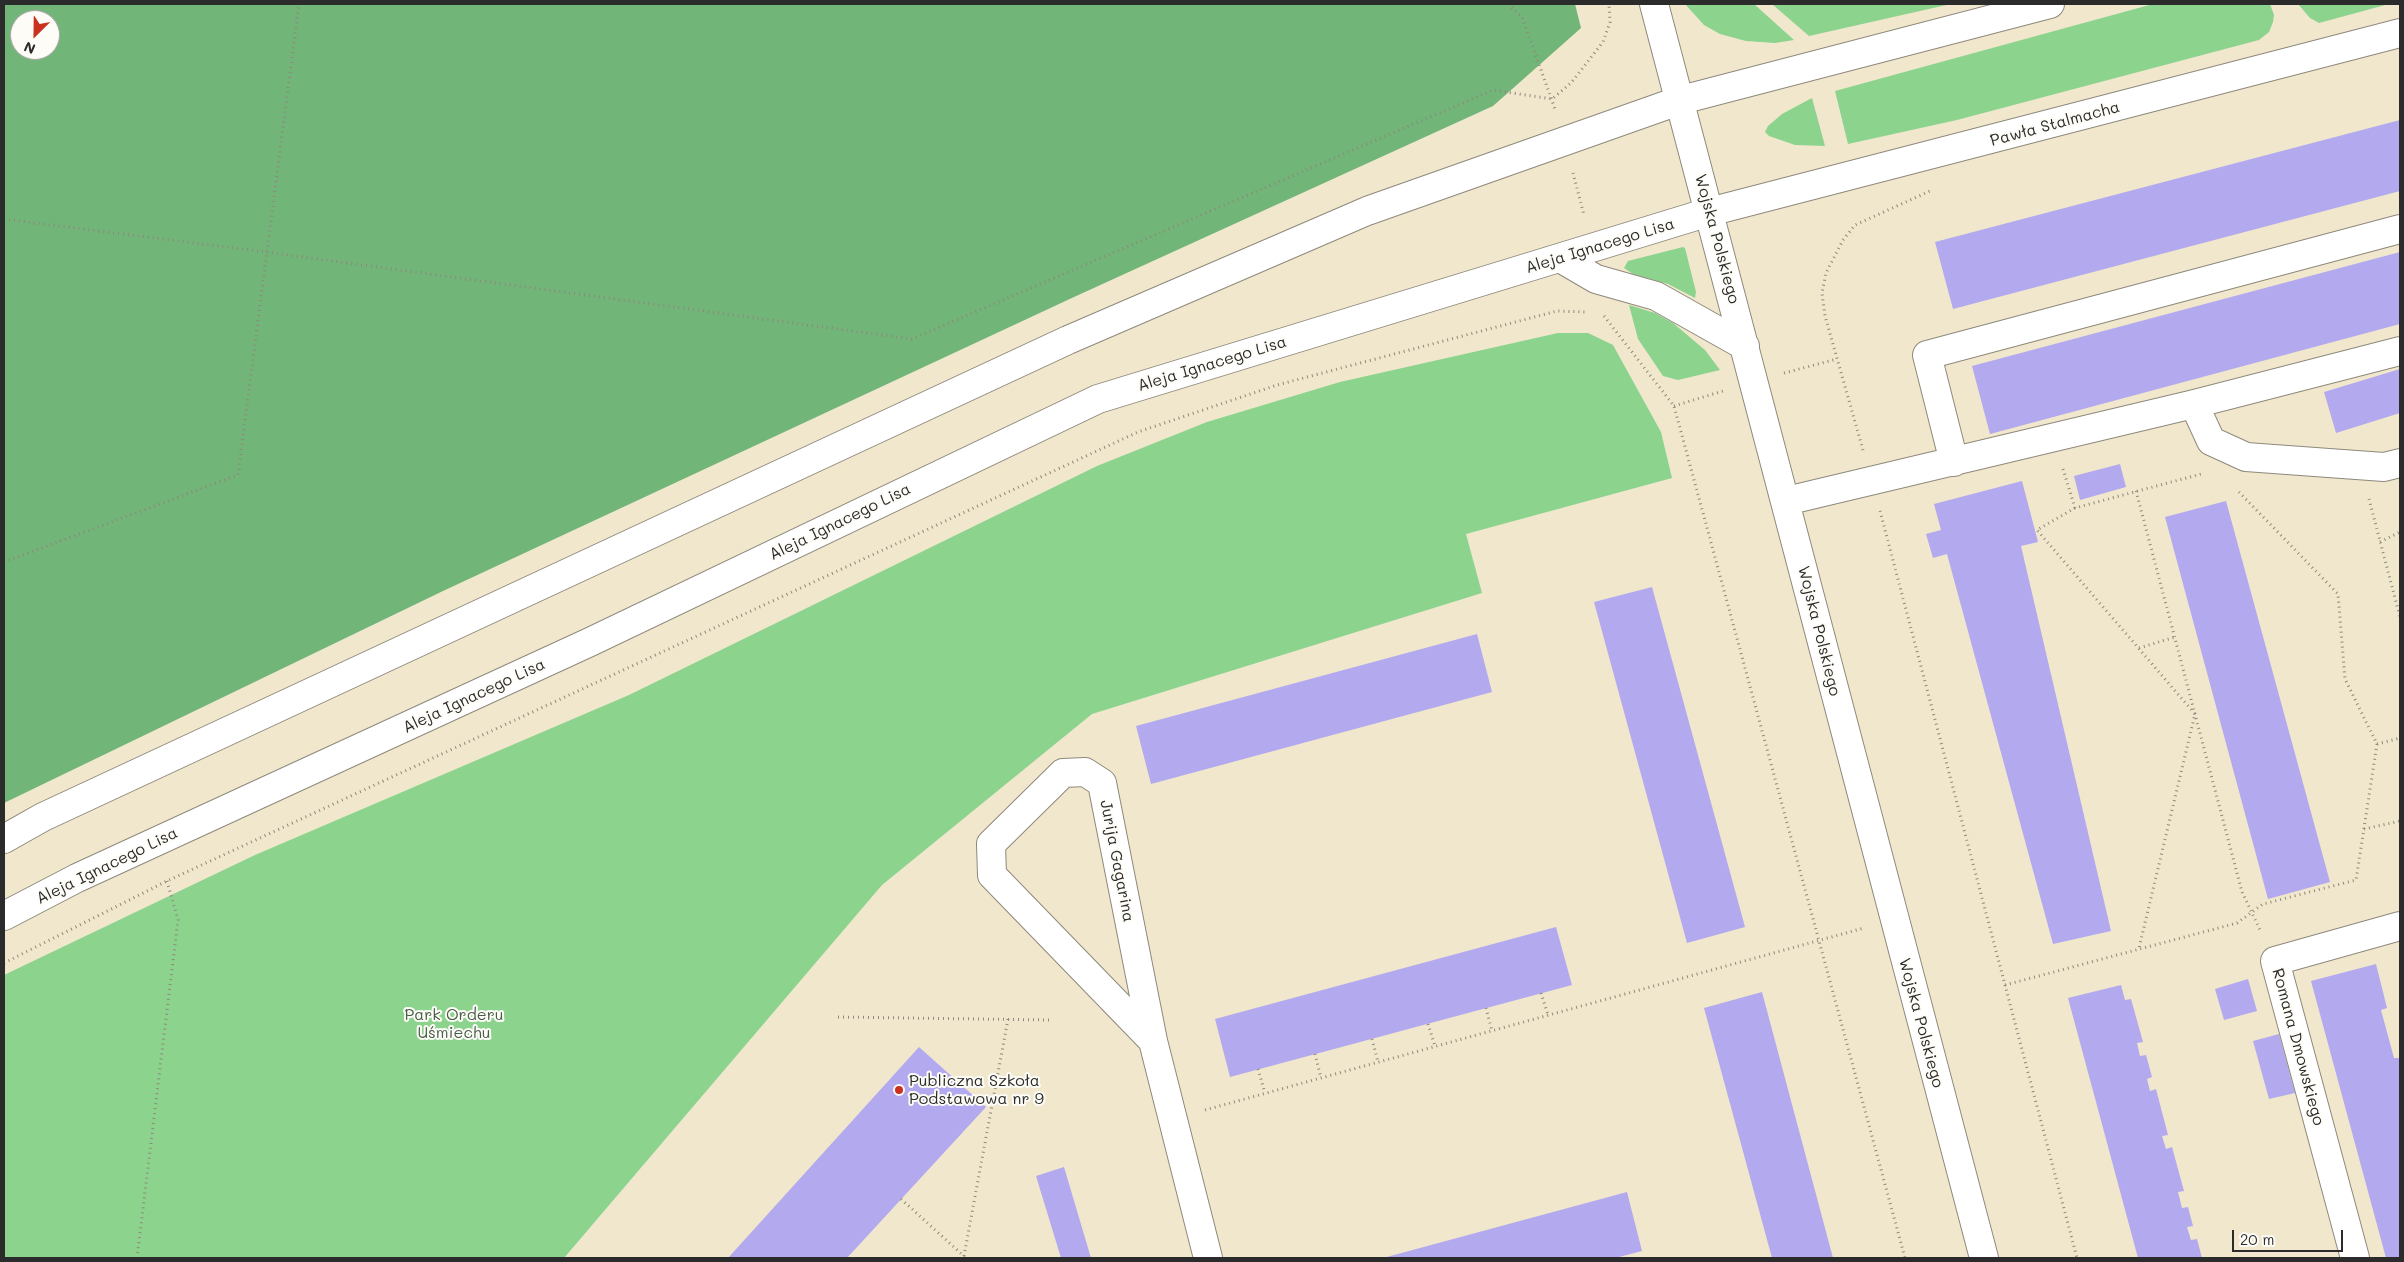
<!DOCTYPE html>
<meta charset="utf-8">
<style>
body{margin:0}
#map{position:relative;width:2404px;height:1262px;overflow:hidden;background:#f1e7cd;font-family:Mali,sans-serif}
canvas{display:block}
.frame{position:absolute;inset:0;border:5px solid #2b2b2b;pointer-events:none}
.north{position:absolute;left:10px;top:10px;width:50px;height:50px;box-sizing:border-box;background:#fdfcf7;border:1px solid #a9a8a5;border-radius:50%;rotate:203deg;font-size:14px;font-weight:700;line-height:20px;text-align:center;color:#2b2b2b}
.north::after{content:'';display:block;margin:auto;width:18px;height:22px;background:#c8321e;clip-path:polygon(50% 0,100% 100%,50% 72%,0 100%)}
.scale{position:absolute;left:2232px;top:1230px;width:111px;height:22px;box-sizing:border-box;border:2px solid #2b2b2b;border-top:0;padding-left:6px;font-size:15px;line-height:18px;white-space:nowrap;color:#2b2b2b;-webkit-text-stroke:4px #fdfcf7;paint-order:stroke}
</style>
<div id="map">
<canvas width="2404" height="1262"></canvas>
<div class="frame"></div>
<div class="north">N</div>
<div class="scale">20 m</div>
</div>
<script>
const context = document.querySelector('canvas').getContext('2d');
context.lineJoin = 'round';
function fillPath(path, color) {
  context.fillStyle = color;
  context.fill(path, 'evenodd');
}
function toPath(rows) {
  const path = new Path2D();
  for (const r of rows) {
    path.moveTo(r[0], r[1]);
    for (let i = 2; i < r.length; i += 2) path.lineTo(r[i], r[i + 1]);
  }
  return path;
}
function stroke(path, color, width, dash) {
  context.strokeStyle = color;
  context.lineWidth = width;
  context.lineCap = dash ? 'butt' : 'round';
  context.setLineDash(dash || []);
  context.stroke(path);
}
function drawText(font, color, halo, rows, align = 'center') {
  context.font = font + ' Mali,sans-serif';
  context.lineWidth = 4;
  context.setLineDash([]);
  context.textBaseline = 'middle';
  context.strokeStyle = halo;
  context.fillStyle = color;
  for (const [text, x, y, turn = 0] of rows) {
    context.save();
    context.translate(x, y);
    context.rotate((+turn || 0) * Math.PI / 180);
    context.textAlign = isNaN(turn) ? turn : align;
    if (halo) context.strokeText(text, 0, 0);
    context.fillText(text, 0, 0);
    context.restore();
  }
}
const green = toPath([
 [1685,4,1754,4,1794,40,1775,43,1746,41,1720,34,1704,25],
 [1772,4,1951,4,1809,36],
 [2153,4,2270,4,2274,15,2273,22,2269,32,2259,40,1957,120,1848,144,1835,91],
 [2298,4,2389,4,2319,23,2310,18],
 [1812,98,1825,146,1795,145,1769,136,1765,132,1768,126,1782,114],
 [1683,247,1685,248,1696,292,1695,298,1668,284,1633,274,1624,268,1628,261],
 [1629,305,1655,313,1673,323,1705,350,1720,370,1678,380,1663,376,1638,339],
 [1558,333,1588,333,1613,345,1661,432,1672,478,1466,534,1482,593,1092,714,882,885,564,1258,4,1258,4,975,255,855,629,695,1097,466,1207,422,1340,382]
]);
const forest = toPath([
 [4,4,1575,4,1581,28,1493,106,1074,297,443,591,4,803],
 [20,20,50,20,50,50,20,50]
]);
const building = toPath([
 [2400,120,2400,191,1953,309,1935,242],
 [2400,252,2400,324,1990,434,1972,366],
 [2400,369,2400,413,2336,433,2324,392],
 [2120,464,2126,487,2080,500,2074,476],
 [2022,481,2038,542,2021,546,2111,931,2053,944,1947,554,1933,558,1926,534,1941,530,1934,504],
 [2226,501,2330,882,2268,899,2165,517],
 [1652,587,1745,927,1687,943,1594,602],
 [1477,634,1492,692,1151,784,1136,726],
 [1556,927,1572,985,1230,1077,1215,1019],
 [2376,964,2387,1008,2381,1010,2394,1058,2400,1058,2400,1258,2386,1258,2311,981],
 [2248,979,2257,1011,2224,1020,2215,989],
 [2121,985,2125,1000,2131,999,2143,1042,2137,1043,2140,1056,2146,1055,2152,1077,2147,1079,2150,1091,2156,1089,2168,1135,2162,1136,2166,1149,2172,1147,2184,1191,2178,1192,2182,1208,2188,1207,2193,1226,2187,1227,2191,1240,2197,1239,2202,1258,2138,1258,2068,998],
 [1762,992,1833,1258,1772,1258,1704,1008],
 [2279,1034,2295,1093,2269,1099,2253,1041],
 [919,1047,986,1107,847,1258,728,1258],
 [1064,1167,1091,1258,1061,1258,1036,1176],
 [1627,1192,1642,1251,1615,1258,1383,1258]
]);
const path = toPath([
 [1508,4,1522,17,1555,109],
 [1573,173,1584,215],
 [4,219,266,252,912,339,1493,90,1552,99,1571,83,1603,42,1610,22,1609,4],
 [1604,316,1674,406,1905,1258],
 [1784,373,1837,359],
 [1674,406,1723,391],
 [1863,450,1825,316,1822,293,1826,273,1843,240,1855,225,1930,191],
 [2063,469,2075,508,2201,474],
 [2136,491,2242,892,2261,932],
 [2369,499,2400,617],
 [2075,508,2037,530,2195,714,2139,948],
 [1880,511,2077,1258],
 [2380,542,2400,532],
 [4,562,238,475,299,4],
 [2139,648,2175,637],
 [2377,744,2400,738],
 [2364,829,2400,821],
 [4,963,167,881,1138,432,1277,385,1557,311,1585,312],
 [2005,985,2237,923,2263,904,2356,880,2377,744,2345,679,2338,594,2237,490],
 [1541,993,1548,1015],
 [1486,1008,1492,1031],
 [838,1017,1049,1020],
 [1428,1024,1435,1046],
 [1372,1039,1378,1062],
 [1315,1054,1321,1078],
 [1258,1069,1265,1093],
 [1205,1110,1864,928],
 [901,1199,966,1258],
 [964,1256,1008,1019],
 [137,1258,178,920,167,881]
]);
const minor = toPath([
 [1654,4,1984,1258],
 [1560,258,1596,279,1656,296,1745,346],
 [2194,404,2211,441,2246,457,2384,467,2400,463],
 [1954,462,1927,355,2400,229],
 [1786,501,2194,404,2400,351],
 [4,839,43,817,1068,340,1367,211,1681,100,2050,4],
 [4,916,77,878,590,642,1098,399,1709,212,2400,33],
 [1153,1041,992,875,991,844,1063,773,1085,772,1102,783,1153,1041,1208,1258],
 [2355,1258,2275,961,2400,926]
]);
const markers = [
 [899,1090,5,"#c8321e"]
];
const streetNames = [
 ["Pawła Stalmacha",2055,124,-15],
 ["Wojska Polskiego",1717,239,75],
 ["Aleja Ignacego Lisa",1600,246,-17],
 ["Aleja Ignacego Lisa",1212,364,-17],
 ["Aleja Ignacego Lisa",840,522,-26],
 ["Wojska Polskiego",1819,631,76],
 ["Aleja Ignacego Lisa",474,696,-25],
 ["Jurija Gagarina",1117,861,79],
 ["Aleja Ignacego Lisa",107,866,-26],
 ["Wojska Polskiego",1921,1023,75],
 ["Romana Dmowskiego",2298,1047,75]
];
const parkNames = [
 ["Park Orderu",454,1015],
 ["Uśmiechu",454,1033]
];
const poiNames = [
 ["Publiczna Szkoła",909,1081],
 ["Podstawowa nr 9",909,1099]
];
fillPath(green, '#8cd38e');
fillPath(forest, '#71b579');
fillPath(building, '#b2a9ee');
stroke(minor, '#8e897c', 30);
stroke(path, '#8e897c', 3, [1, 4]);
stroke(minor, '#fff', 28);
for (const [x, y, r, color] of markers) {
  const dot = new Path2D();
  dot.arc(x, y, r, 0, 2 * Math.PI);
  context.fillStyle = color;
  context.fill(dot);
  stroke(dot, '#fdfcf7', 2);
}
drawText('16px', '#2b2b2b', '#fdfcf7', streetNames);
drawText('16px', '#485d49', '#fdfcf7', parkNames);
drawText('16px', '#2b2b2b', '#fdfcf7', poiNames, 'left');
</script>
